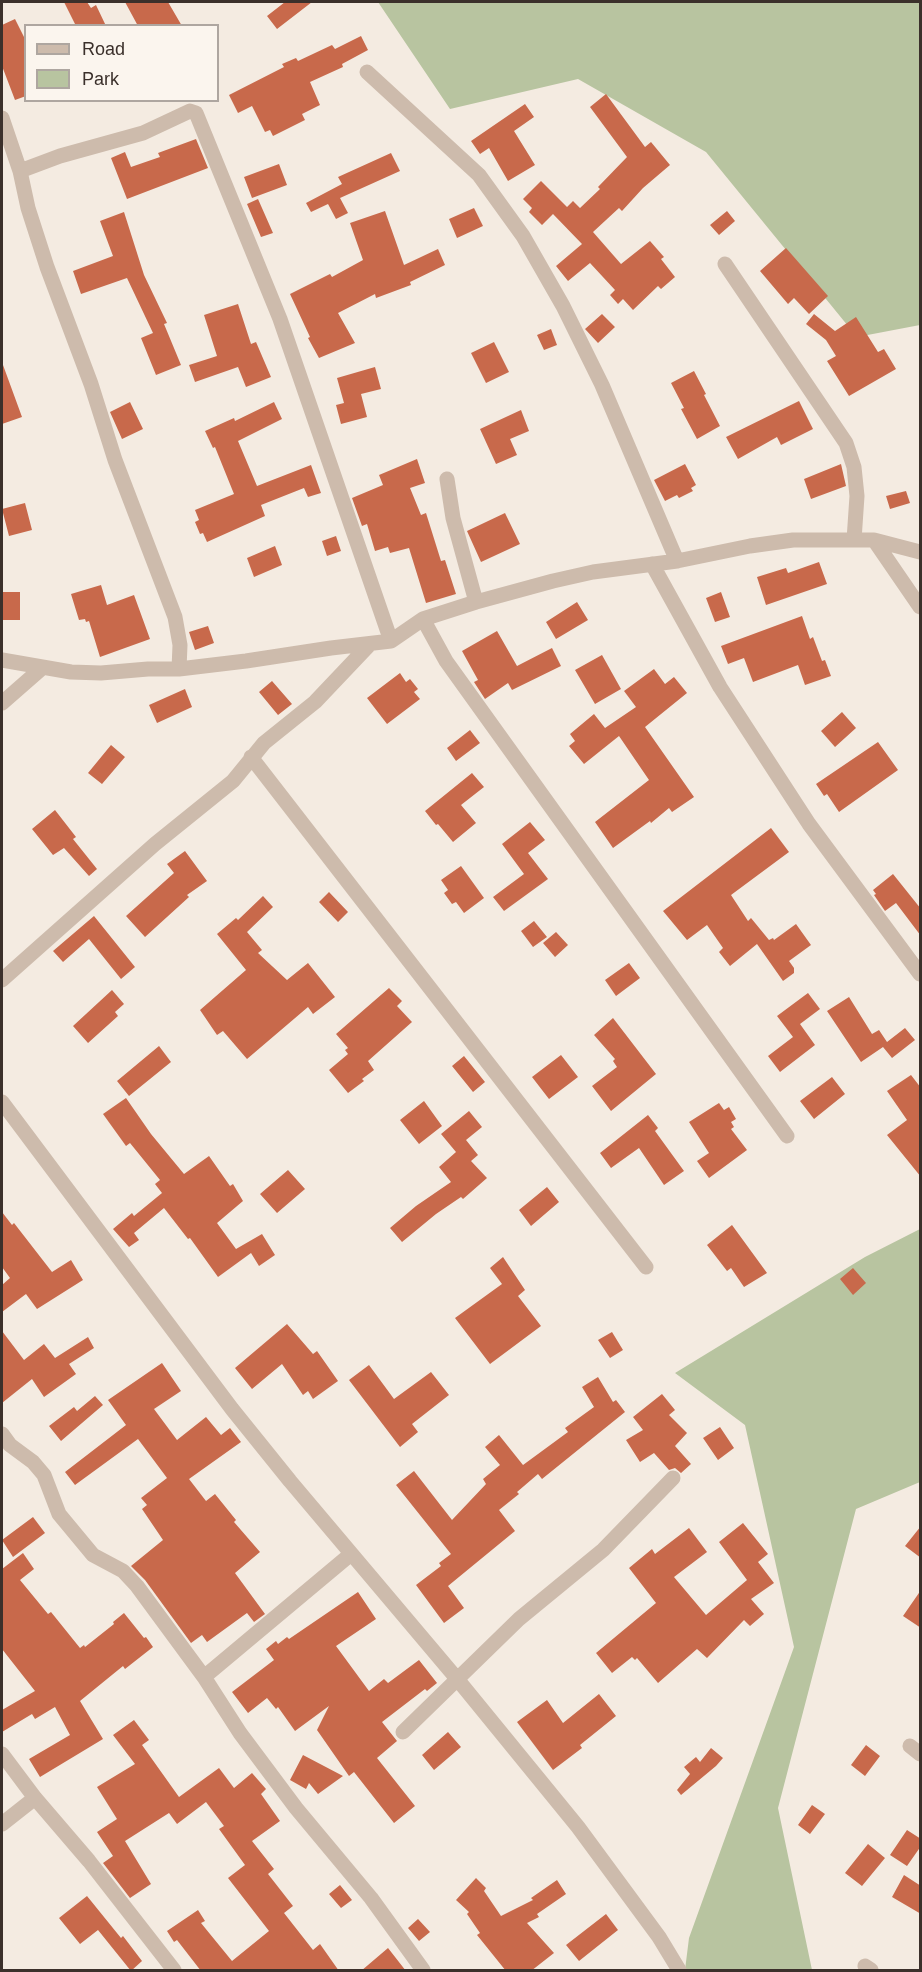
<!DOCTYPE html>
<style>
body{margin:0}
#map{position:relative;width:922px;height:1972px;overflow:hidden;background:#f4ebe1;font-family:Arial,sans-serif}
canvas{display:block}
.frame{position:absolute;inset:0;border:3px solid #3b302b;pointer-events:none}
.legend{position:absolute;left:24px;top:24px;width:195px;height:78px;box-sizing:border-box;background:#fbf5ee;border:2px solid #aea6a0;margin:0;padding:8px 10px;list-style:none;font-size:18px;color:#3b302b}
.legend li{display:flex;align-items:center;gap:12px;height:30px}
.legend b{width:30px;border:2px solid #aea6a0}
</style>
<div id="map">
<canvas width="922" height="1972"></canvas>
<div class="frame"></div>
<ul class="legend">
<li><b style="height:8px;background:#cdbbac"></b>Road</li>
<li><b style="height:16px;background:#b8c4a0"></b>Park</li>
</ul>
</div>
<script>
const context = document.querySelector('canvas').getContext('2d');
context.lineJoin = 'round';
function fillPath(path, color) {
  context.fillStyle = color;
  context.fill(path, 'evenodd');
}
function toPath(rows) {
  const path = new Path2D();
  for (const r of rows) {
    path.moveTo(r[0], r[1]);
    for (let i = 2; i < r.length; i += 2) path.lineTo(r[i], r[i + 1]);
  }
  return path;
}
function stroke(path, color, width, dash) {
  context.strokeStyle = color;
  context.lineWidth = width;
  context.lineCap = dash ? 'butt' : 'round';
  context.setLineDash(dash || []);
  context.stroke(path);
}
const green = toPath([
 [378,2,920,2,920,325,857,337,706,152,578,79,450,109],
 [920,1229,920,1482,856,1509,778,1808,812,1970,685,1970,689,1938,794,1647,745,1425,675,1373,865,1257]
]);
const building = toPath([
 [64,2,87,2,91,8,96,5,106,26,76,26],
 [125,2,168,2,182,26,138,26],
 [285,2,312,2,277,29,267,16],
 [15,19,26,41,26,96,15,100,2,66,2,25],
 [361,36,368,50,342,64,343,67,310,82,320,105,302,114,305,120,273,136,270,130,265,132,252,106,238,113,229,95,284,67,282,64,296,58,298,61,332,45,335,49],
 [606,94,645,147,651,142,670,165,643,188,622,211,619,208,593,232,621,264,650,241,664,257,661,259,675,277,661,289,658,286,633,310,623,299,618,304,610,295,615,290,590,263,568,281,556,266,582,244,553,214,542,225,529,212,532,208,523,199,541,181,567,207,573,201,580,208,600,189,598,187,627,157,590,107],
 [525,104,534,117,514,131,535,165,508,181,489,148,480,154,471,141],
 [196,139,208,168,127,199,111,158,125,152,131,167,160,157,158,153],
 [391,153,400,171,340,198,348,213,336,219,328,204,311,212,306,203,342,184,338,177],
 [279,164,287,185,252,198,244,177],
 [258,199,273,233,261,237,247,204],
 [474,208,483,226,457,238,449,219],
 [385,211,404,265,438,249,445,265,410,282,411,285,376,298,375,294,338,313,355,343,319,358,308,338,310,337,290,294,330,274,332,277,363,260,350,223],
 [727,211,735,221,719,235,710,225],
 [124,212,144,275,167,323,164,324,181,365,156,375,141,338,153,333,127,278,81,294,73,271,113,256,100,221],
 [786,248,828,296,809,314,794,298,788,304,760,271],
 [238,304,251,344,256,342,271,377,246,387,238,367,195,382,189,365,217,356,204,315],
 [602,314,615,327,598,343,585,329],
 [814,314,835,331,856,317,878,352,884,349,896,369,849,396,827,361,836,356,826,340,806,324],
 [551,329,557,345,544,350,537,335],
 [494,342,509,372,486,383,471,353],
 [2,365,3,365,22,417,2,424],
 [375,367,381,389,361,394,367,417,341,424,336,405,344,403,337,378],
 [694,371,706,394,704,395,720,426,697,439,681,409,684,408,671,383],
 [799,401,813,429,781,445,777,437,738,459,726,437],
 [130,402,143,429,122,439,110,412],
 [274,402,282,419,238,441,257,486,311,465,321,493,308,497,304,488,261,505,265,516,207,542,203,533,200,534,195,522,199,520,195,510,234,494,215,447,213,448,205,431,234,418,235,421],
 [521,410,529,431,510,439,517,455,496,464,480,429],
 [417,459,425,483,410,488,421,515,426,513,441,561,445,560,456,594,426,603,409,548,390,553,388,547,375,551,367,524,362,526,352,498,383,485,379,475],
 [685,464,696,485,691,488,693,491,679,498,677,495,665,501,654,480],
 [841,464,846,486,811,499,804,479],
 [906,491,910,503,890,509,886,496],
 [25,503,32,530,9,536,2,509],
 [505,513,520,544,481,562,467,531],
 [336,536,341,551,327,556,322,541],
 [275,546,282,565,254,577,247,558],
 [819,562,827,584,766,605,757,577,786,568,788,573],
 [101,585,107,605,134,595,150,639,100,657,89,621,86,622,85,619,79,620,71,594],
 [2,592,20,592,20,620,2,620],
 [721,592,730,617,715,622,706,598],
 [577,602,588,620,556,639,546,622],
 [802,616,810,639,813,637,822,661,825,660,831,676,805,685,798,665,753,682,744,658,728,664,721,646],
 [208,626,214,643,195,650,189,632],
 [497,631,517,666,552,648,561,666,512,690,508,683,485,699,474,682,478,680,462,651],
 [602,655,621,689,595,704,575,670],
 [654,669,665,684,674,677,687,693,645,727,694,797,672,812,669,808,651,823,650,821,613,848,595,822,649,780,619,736,584,764,569,746,575,741,570,734,594,714,605,728,636,707,624,691],
 [400,673,406,682,410,679,418,689,414,692,420,699,387,724,367,698],
 [272,681,292,704,278,715,259,692],
 [185,689,192,707,157,723,149,705],
 [842,712,856,728,835,747,821,731],
 [470,730,480,743,456,761,447,748],
 [878,742,898,770,839,812,827,794,824,796,816,784],
 [111,745,125,757,102,784,88,773],
 [472,773,484,787,461,805,476,823,453,842,438,824,436,825,425,811],
 [55,810,76,837,73,839,97,869,89,876,64,848,53,855,32,829],
 [530,822,545,840,528,853,548,879,504,911,493,897,524,874,502,844],
 [771,828,789,852,731,895,748,921,751,918,769,940,773,938,774,940,796,924,811,945,789,961,794,968,794,973,783,981,757,944,730,966,719,952,723,948,707,925,687,940,663,911],
 [185,851,207,881,187,895,189,897,145,937,126,916,174,873,167,864],
 [461,866,484,898,464,913,456,902,452,904,444,893,448,890,441,880],
 [893,874,921,909,921,936,896,903,885,911,874,895,876,894,873,890],
 [329,892,348,912,338,922,319,902],
 [263,896,273,907,247,932,262,950,258,953,287,980,308,963,335,997,313,1014,308,1007,247,1059,223,1031,217,1035,200,1010,246,970,217,934,236,918,238,920],
 [94,916,135,967,121,979,89,939,63,962,53,951],
 [534,921,547,937,533,947,521,931],
 [556,932,568,945,555,957,543,943],
 [629,963,640,978,616,996,605,980],
 [389,988,402,1001,397,1006,412,1022,368,1061,374,1070,362,1079,364,1081,348,1093,329,1070,348,1054,345,1050,348,1048,336,1034],
 [112,990,124,1004,115,1012,118,1016,88,1043,73,1026],
 [808,993,820,1009,800,1024,815,1045,780,1072,768,1056,793,1037,777,1016],
 [849,997,872,1034,879,1030,887,1042,905,1028,915,1040,892,1058,883,1047,861,1062,827,1011],
 [613,1018,656,1074,611,1111,592,1086,617,1067,613,1061,615,1059,594,1035],
 [159,1046,171,1062,129,1096,117,1081],
 [561,1055,578,1077,549,1099,532,1077],
 [464,1056,485,1082,473,1092,452,1066],
 [911,1075,921,1088,921,1177,887,1135,907,1120,887,1091],
 [832,1077,845,1094,814,1119,800,1101],
 [126,1098,151,1134,184,1174,209,1156,230,1186,233,1184,243,1201,217,1223,236,1249,262,1234,275,1255,259,1266,251,1253,218,1277,190,1238,188,1239,164,1208,134,1233,139,1240,129,1247,113,1229,132,1213,134,1216,162,1193,155,1184,160,1180,130,1143,126,1146,103,1114],
 [424,1101,442,1126,419,1144,400,1120],
 [719,1103,724,1110,729,1107,736,1119,731,1122,734,1127,731,1129,747,1150,709,1178,697,1161,709,1153,689,1122],
 [469,1111,482,1127,466,1140,478,1155,471,1161,487,1178,463,1199,461,1197,436,1214,402,1242,390,1228,416,1206,451,1182,439,1167,456,1152,441,1134],
 [648,1115,658,1128,655,1131,684,1171,664,1185,639,1148,611,1168,600,1153],
 [288,1170,305,1189,277,1213,260,1194],
 [547,1187,559,1202,531,1226,519,1210],
 [2,1212,12,1225,14,1223,52,1272,71,1260,83,1280,37,1309,26,1294,2,1312,2,1285,10,1278,2,1267],
 [732,1225,767,1273,744,1287,731,1268,727,1271,707,1245],
 [503,1257,525,1290,518,1296,541,1326,490,1364,455,1318,502,1284,490,1268],
 [853,1268,866,1283,853,1295,840,1279],
 [287,1324,313,1354,317,1351,338,1381,313,1399,308,1391,303,1395,282,1364,252,1389,235,1368],
 [2,1331,24,1360,44,1344,55,1358,88,1337,94,1348,69,1364,76,1374,44,1397,32,1379,2,1403],
 [612,1332,623,1350,610,1358,598,1340],
 [162,1363,181,1391,154,1409,177,1440,206,1417,221,1435,230,1428,241,1442,189,1479,206,1501,215,1494,236,1520,234,1522,260,1552,235,1573,265,1614,254,1622,247,1613,207,1642,202,1635,191,1643,145,1580,131,1566,163,1540,142,1509,147,1505,141,1498,167,1478,138,1439,75,1485,65,1472,126,1425,108,1400],
 [369,1365,394,1399,431,1372,449,1395,412,1424,418,1432,400,1447,349,1380],
 [598,1377,613,1402,616,1400,625,1412,542,1479,538,1474,517,1492,519,1494,499,1510,515,1531,448,1586,464,1608,444,1623,416,1585,441,1566,439,1563,451,1554,396,1485,414,1471,452,1520,486,1484,483,1479,500,1465,485,1447,499,1435,523,1465,568,1432,565,1428,594,1407,582,1387],
 [662,1394,675,1410,669,1415,687,1433,675,1446,691,1464,681,1473,675,1468,669,1470,654,1453,640,1462,626,1440,643,1430,633,1417],
 [95,1396,103,1405,61,1441,49,1426,74,1407,77,1411],
 [720,1427,734,1448,718,1460,703,1438],
 [33,1517,45,1533,13,1557,2,1540],
 [743,1523,768,1554,758,1562,774,1583,751,1599,764,1614,750,1626,744,1620,707,1658,697,1649,658,1683,637,1658,635,1660,632,1657,612,1673,596,1653,656,1603,629,1568,652,1549,655,1554,689,1528,707,1552,674,1577,706,1615,747,1580,719,1542],
 [921,1526,921,1558,905,1546],
 [23,1553,34,1569,20,1580,48,1614,51,1612,80,1648,84,1645,85,1647,114,1624,113,1622,124,1613,144,1638,146,1637,153,1647,125,1669,123,1666,80,1701,103,1739,40,1777,29,1759,70,1735,55,1707,35,1719,32,1714,2,1732,2,1710,35,1691,2,1649,2,1569],
 [921,1590,921,1628,903,1616],
 [358,1592,376,1619,336,1646,369,1691,384,1679,388,1683,419,1660,437,1683,427,1691,425,1689,382,1722,397,1741,377,1758,415,1806,394,1823,354,1772,349,1776,317,1730,329,1706,295,1731,278,1707,276,1709,267,1698,248,1713,232,1692,274,1660,266,1649,276,1641,278,1644,287,1637,289,1639],
 [599,1694,616,1716,580,1745,582,1748,553,1770,517,1722,547,1700,563,1723],
 [134,1720,149,1740,142,1745,179,1797,219,1768,234,1788,252,1773,266,1789,261,1794,280,1821,252,1841,274,1869,268,1874,293,1906,284,1913,313,1950,320,1944,339,1971,201,1971,177,1940,174,1942,167,1931,198,1910,205,1921,201,1923,232,1961,269,1931,228,1878,245,1865,219,1829,224,1826,206,1802,177,1824,169,1813,125,1841,151,1884,130,1898,103,1863,113,1856,97,1832,117,1819,97,1787,135,1764,113,1735],
 [448,1732,461,1747,434,1770,422,1755],
 [866,1745,880,1756,865,1776,851,1765],
 [711,1748,723,1758,716,1766,681,1795,677,1790,690,1774,684,1767,696,1757,700,1762],
 [303,1755,343,1776,318,1794,309,1783,306,1789,290,1780],
 [812,1805,825,1814,810,1834,798,1825],
 [907,1830,921,1839,921,1846,907,1866,890,1855],
 [868,1844,885,1858,862,1886,845,1873],
 [904,1875,921,1886,921,1914,892,1897],
 [476,1878,486,1888,484,1891,501,1916,533,1900,531,1898,557,1880,566,1894,537,1914,539,1917,527,1923,554,1953,531,1971,506,1971,477,1935,480,1933,467,1914,469,1912,456,1900],
 [340,1885,352,1900,341,1908,329,1894],
 [87,1896,121,1938,123,1936,142,1961,131,1971,98,1930,80,1944,59,1918],
 [606,1914,618,1930,579,1961,566,1945],
 [418,1919,430,1932,419,1941,408,1928],
 [388,1948,406,1971,361,1971]
]);
const street = toPath([
 [367,72,479,175,523,236,563,306,602,385,677,561],
 [2,118,20,171,28,208,47,267,91,384,115,460,175,617,180,645,179,669],
 [20,171,60,156,143,133,190,111,196,113,280,319,391,641],
 [725,264,846,443,854,467,857,496,854,540],
 [447,479,453,518,476,602],
 [874,540,920,607],
 [652,564,720,687,809,824,920,974],
 [423,619,446,661,787,1136],
 [2,660,71,672,101,673,148,669,179,669,246,661,331,648,391,641,423,619,476,602,553,581,593,572,677,561,750,546,793,540,874,540,920,552],
 [2,703,42,668],
 [251,757,646,1267],
 [2,980,155,844,233,781,264,743,315,702,370,644],
 [2,1102,232,1409,290,1481,458,1680,578,1827,659,1937,679,1970],
 [2,1434,10,1445,33,1462,44,1475,59,1514,93,1555,123,1571,137,1586,204,1677,240,1733,296,1808,371,1898,423,1970],
 [204,1677,351,1554],
 [403,1732,519,1619,603,1550,673,1478],
 [910,1746,920,1754],
 [2,1754,35,1798,89,1861,174,1970],
 [2,1824,35,1798],
 [865,1966,871,1970]
]);
fillPath(green, '#b8c4a0');
fillPath(building, '#c8694b');
stroke(street, '#cdbbac', 15);
</script>
